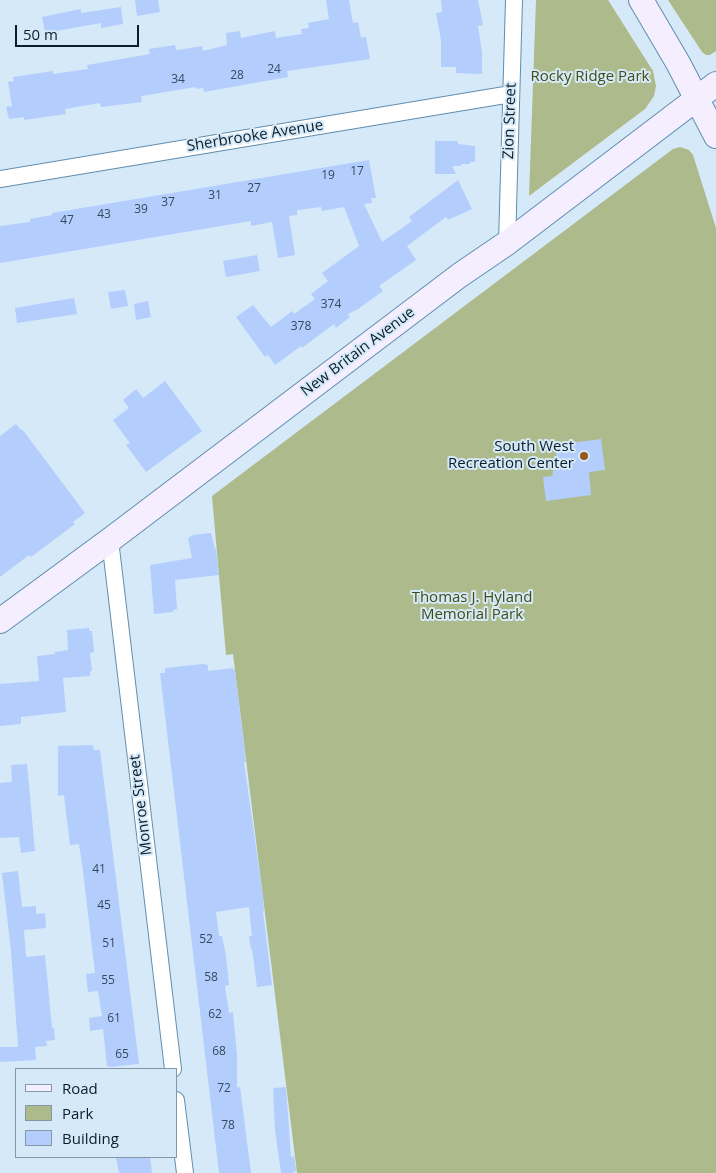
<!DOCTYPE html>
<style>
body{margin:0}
#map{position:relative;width:716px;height:1173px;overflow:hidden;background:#d6e9f8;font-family:"Open Sans",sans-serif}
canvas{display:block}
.legend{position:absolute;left:15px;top:1068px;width:162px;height:90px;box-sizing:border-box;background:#d6e9f8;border:1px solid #8497a6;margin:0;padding:6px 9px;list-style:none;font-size:15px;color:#0a1d2a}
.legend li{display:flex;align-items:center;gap:10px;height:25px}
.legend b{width:25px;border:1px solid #8497a6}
.scale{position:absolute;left:15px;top:25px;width:124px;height:22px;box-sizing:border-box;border:2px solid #0a1d2a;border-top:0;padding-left:6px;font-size:15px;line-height:18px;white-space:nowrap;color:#0a1d2a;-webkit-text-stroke:4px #d6e9f8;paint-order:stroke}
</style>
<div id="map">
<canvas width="716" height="1173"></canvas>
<ul class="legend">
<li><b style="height:6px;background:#f4eefe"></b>Road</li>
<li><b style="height:14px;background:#adbb8c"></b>Park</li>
<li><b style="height:14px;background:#b3cefd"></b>Building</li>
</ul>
<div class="scale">50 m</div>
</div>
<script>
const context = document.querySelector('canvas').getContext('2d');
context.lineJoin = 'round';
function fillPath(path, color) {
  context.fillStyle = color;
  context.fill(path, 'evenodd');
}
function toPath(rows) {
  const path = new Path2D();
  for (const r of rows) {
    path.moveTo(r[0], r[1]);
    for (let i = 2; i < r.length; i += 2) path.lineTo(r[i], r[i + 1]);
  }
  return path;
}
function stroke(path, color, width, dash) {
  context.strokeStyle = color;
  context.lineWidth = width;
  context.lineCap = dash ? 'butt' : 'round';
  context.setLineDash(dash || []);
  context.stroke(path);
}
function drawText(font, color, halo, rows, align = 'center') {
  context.font = font + ' "Open Sans",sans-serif';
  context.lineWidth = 4;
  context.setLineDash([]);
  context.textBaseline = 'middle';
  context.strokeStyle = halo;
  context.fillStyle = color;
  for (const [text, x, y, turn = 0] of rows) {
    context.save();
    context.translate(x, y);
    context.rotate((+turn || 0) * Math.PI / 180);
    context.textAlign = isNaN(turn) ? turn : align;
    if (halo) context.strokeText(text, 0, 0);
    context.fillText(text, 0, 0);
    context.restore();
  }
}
const green = toPath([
 [536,0,608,0,653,71,656,86,654,96,645,109,529,196],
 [668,0,716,0,716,51,710,55,706,55,702,52],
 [680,147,689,150,693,155,716,228,716,1173,297,1173,233,654,226,655,212,496,673,149]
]);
const building = toPath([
 [135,0,158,0,160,12,137,16],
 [326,0,349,0,353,23,358,22,361,38,366,37,370,59,287,71,288,77,204,92,203,88,196,89,196,87,141,96,142,102,101,107,100,103,65,109,66,114,24,120,24,117,9,119,6,107,12,106,8,82,14,81,13,77,53,71,53,74,88,69,87,65,150,54,149,49,175,45,176,50,178,50,202,46,203,51,227,45,226,33,240,31,241,38,275,31,276,38,302,34,301,29,309,28,308,23,329,19],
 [441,0,478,0,483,25,478,26,482,53,482,74,456,73,456,67,441,67,441,40,436,13,442,12],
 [121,7,123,24,101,28,101,23,45,33,42,17,81,9,81,13],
 [435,141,458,141,458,144,475,146,475,162,470,162,470,164,461,164,461,166,452,166,456,174,435,174],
 [369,160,376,198,371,198,372,203,364,204,382,242,412,221,409,217,458,180,472,209,448,220,446,217,407,246,416,260,379,286,383,291,358,309,348,314,350,317,336,328,334,324,302,348,301,346,275,365,268,355,265,357,236,317,253,305,271,327,292,311,294,314,315,299,311,294,328,281,322,273,359,246,344,207,322,211,321,207,297,210,297,215,289,216,295,255,278,258,272,222,251,226,251,221,0,263,0,226,30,222,30,219,52,215,52,213],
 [257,255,260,271,226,277,223,261],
 [125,290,128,306,111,309,108,292],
 [74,298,77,314,17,323,15,308],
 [148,301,151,317,136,320,134,304],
 [165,381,202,431,146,472,126,445,130,443,113,420,129,408,123,400,136,389,143,398],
 [16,424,21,430,22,429,85,513,73,522,75,524,31,557,29,555,0,577,0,436],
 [601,439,605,470,589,472,591,495,546,501,543,477,552,476,554,468,557,463,555,445],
 [211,533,215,549,216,549,219,575,175,580,177,609,173,610,173,612,154,614,150,565,192,558,188,538,193,535],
 [89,628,89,631,92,631,94,652,90,653,92,671,90,671,90,676,63,678,66,712,21,717,21,724,0,726,0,684,39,681,37,656,55,654,55,652,68,650,67,630],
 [203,664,208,665,208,671,233,668,235,671,246,762,244,762,263,896,264,911,263,911,272,985,257,987,252,949,251,949,249,936,252,936,249,907,216,912,219,936,222,936,226,956,229,985,225,986,229,1013,233,1012,237,1056,237,1088,240,1087,251,1173,219,1173,160,673,165,673,165,668],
 [93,745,94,750,100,750,139,1064,110,1067,107,1066,103,1029,90,1031,89,1018,102,1016,98,991,88,992,86,974,95,973,83,871,79,844,70,845,64,795,58,796,58,746],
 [27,764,35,851,21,853,19,837,0,838,0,783,12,782,11,765],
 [18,871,22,907,36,906,36,914,45,913,46,928,24,930,26,957,45,955,52,1028,54,1028,55,1040,46,1041,47,1046,35,1047,36,1060,0,1062,0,1047,18,1047,11,951,2,873],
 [286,1087,291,1157,294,1156,296,1171,292,1173,281,1173,275,1130,273,1088],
 [116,1157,150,1157,152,1173,119,1173]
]);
const minor = toPath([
 [0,179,511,94],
 [507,243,514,0],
 [110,540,173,1069],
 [176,1100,185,1173]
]);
const secondary = toPath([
 [641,0,678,63,716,136],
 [0,621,110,540,460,275,507,243,716,84]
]);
const markers = [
 [584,456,5,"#965a1b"]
];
const numberNames = [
 ["24",274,70],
 ["28",237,76],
 ["34",178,80],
 ["17",357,172],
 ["19",328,176],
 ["27",254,189],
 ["31",215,196],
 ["37",168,203],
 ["39",141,210],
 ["43",104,215],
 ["47",67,221],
 ["374",331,305],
 ["378",301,327],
 ["41",99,870],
 ["45",104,906],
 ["52",206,940],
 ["51",109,944],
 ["58",211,978],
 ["55",108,981],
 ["62",215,1015],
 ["61",114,1019],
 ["68",219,1052],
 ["65",122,1055],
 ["72",224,1089],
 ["78",228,1126]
];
const parkNames = [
 ["Rocky Ridge Park",590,77],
 ["Thomas J. Hyland",472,598],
 ["Memorial Park",472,615]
];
const streetNames = [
 ["Zion Street",510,121,-88],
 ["Sherbrooke Avenue",255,136,-9],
 ["New Britain Avenue",358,352,-37],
 ["Monroe Street",141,805,-97]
];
const poiNames = [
 ["South West",574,447],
 ["Recreation Center",574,464]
];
fillPath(green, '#adbb8c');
fillPath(building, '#b3cefd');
stroke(minor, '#5f8daf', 18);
stroke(secondary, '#5f8daf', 26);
stroke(minor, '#fff', 16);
stroke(secondary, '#f4eefe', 24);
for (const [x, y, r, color] of markers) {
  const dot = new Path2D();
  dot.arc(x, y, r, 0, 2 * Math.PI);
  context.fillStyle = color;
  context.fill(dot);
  stroke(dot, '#d6e9f8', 2);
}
drawText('12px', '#34495f', null, numberNames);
drawText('15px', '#3f4c13', '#d6e9f8', parkNames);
drawText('15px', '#0a1d2a', '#d6e9f8', streetNames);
drawText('15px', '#0a1d2a', '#d6e9f8', poiNames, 'right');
</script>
